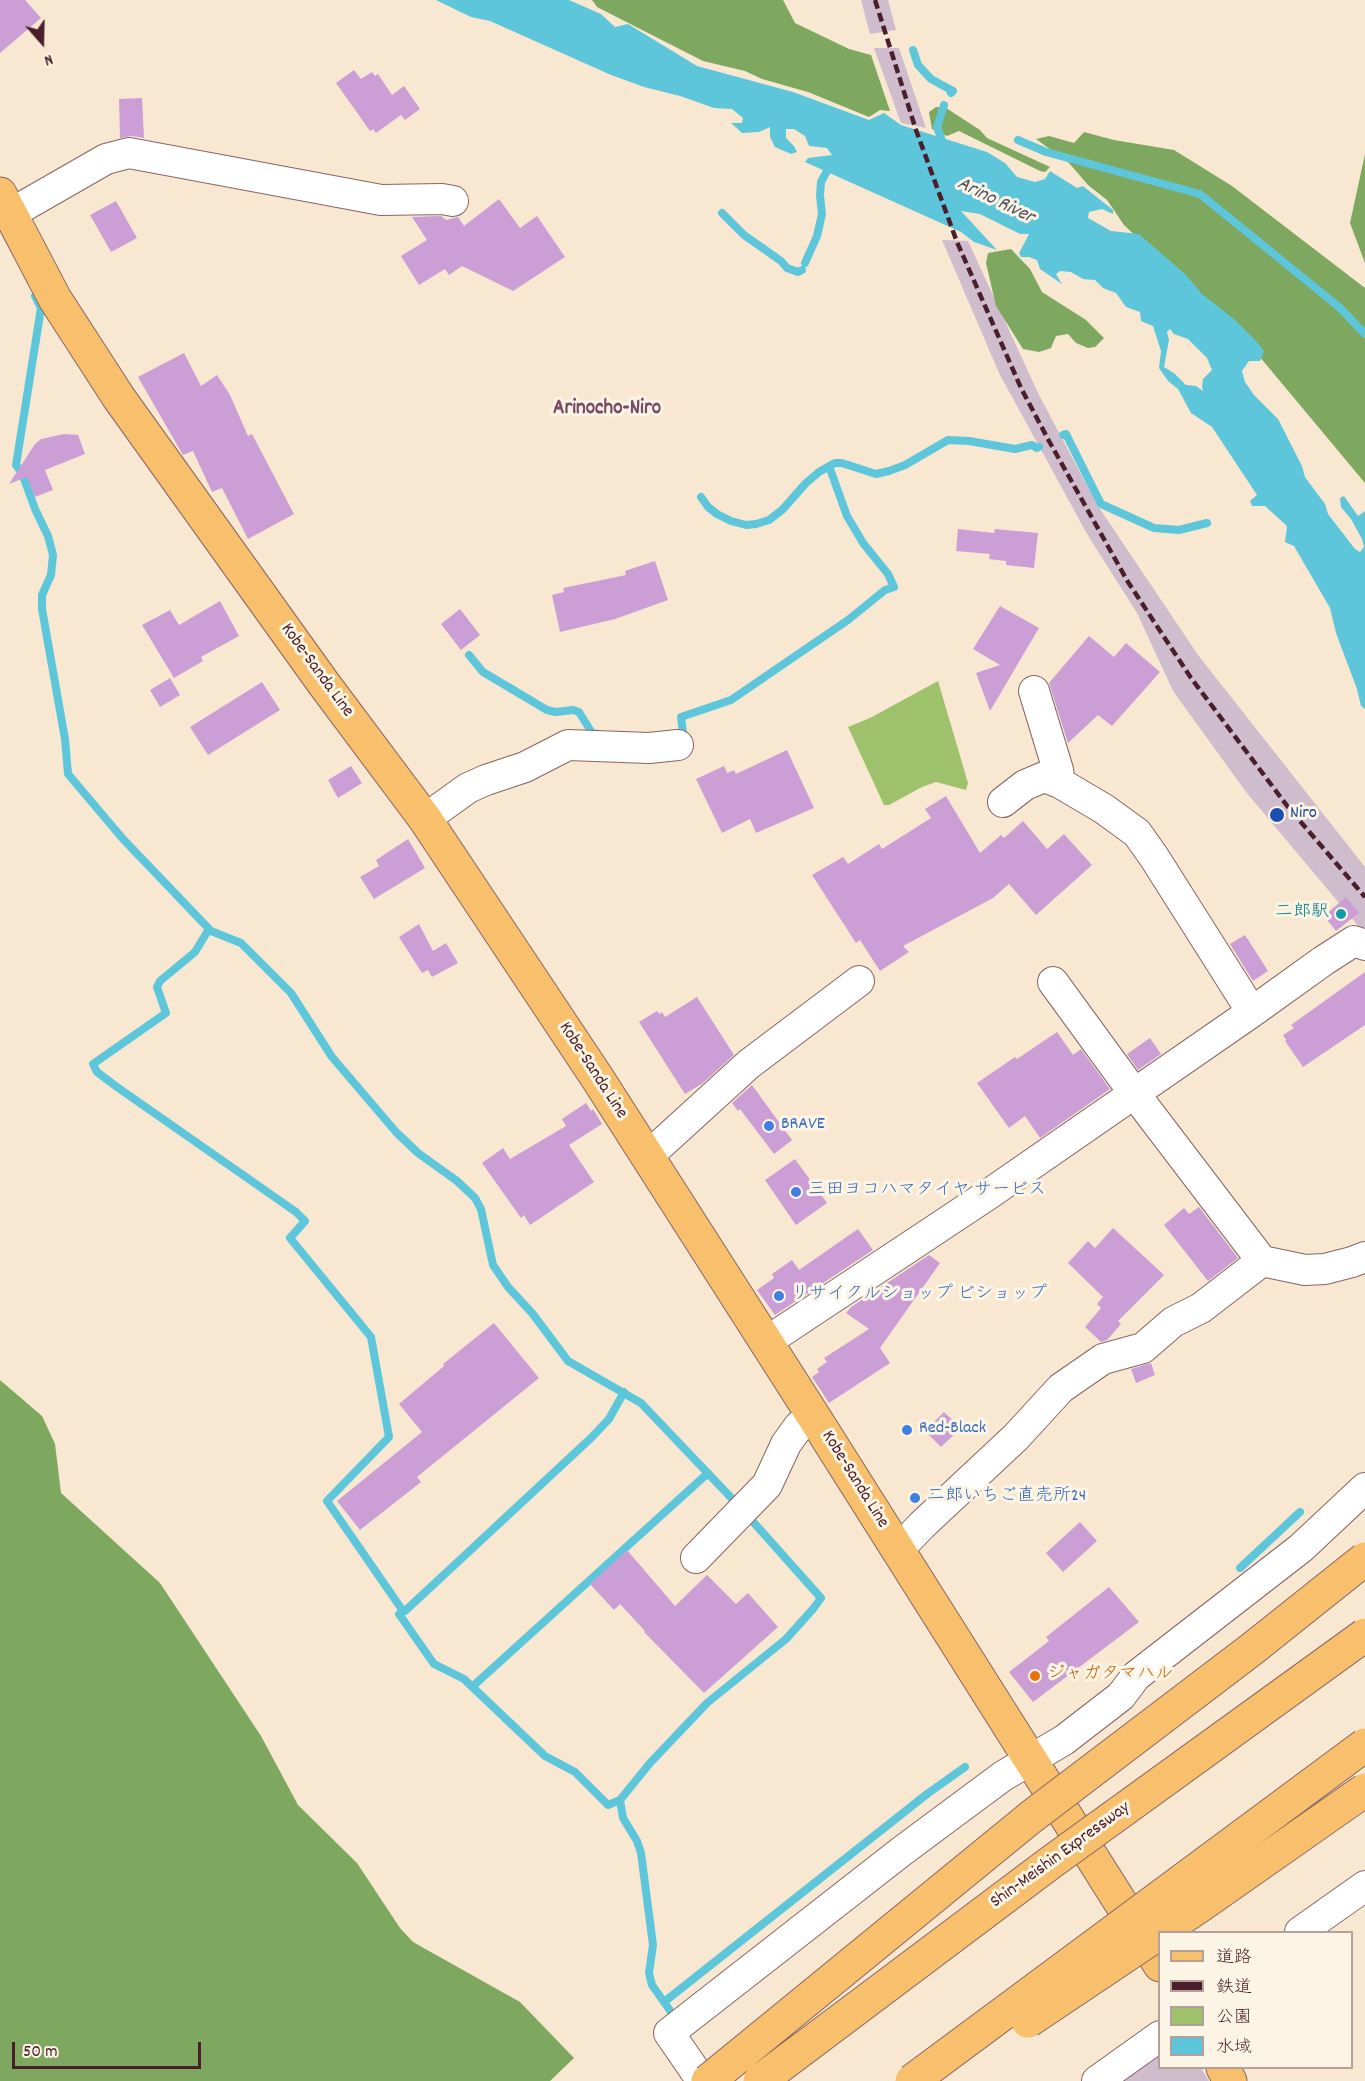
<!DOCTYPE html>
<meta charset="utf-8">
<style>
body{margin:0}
#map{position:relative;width:1365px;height:2081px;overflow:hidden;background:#f8e8d1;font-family:Dekko,"Klee One",sans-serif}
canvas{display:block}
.legend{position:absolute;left:1158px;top:1931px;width:195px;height:138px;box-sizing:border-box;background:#fcf5e5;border:2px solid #b59f9b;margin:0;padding:8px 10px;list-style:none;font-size:18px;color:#4a1f2b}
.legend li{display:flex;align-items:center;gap:12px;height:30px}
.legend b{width:30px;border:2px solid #b59f9b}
.north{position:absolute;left:12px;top:12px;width:60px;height:60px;-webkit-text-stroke:4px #fcf5e5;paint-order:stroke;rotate:160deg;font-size:16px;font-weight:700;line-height:24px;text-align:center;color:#4a1f2b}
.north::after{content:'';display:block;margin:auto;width:21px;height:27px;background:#4a1f2b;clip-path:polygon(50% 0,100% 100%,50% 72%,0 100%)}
.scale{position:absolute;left:12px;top:2042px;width:189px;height:27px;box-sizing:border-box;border:3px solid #4a1f2b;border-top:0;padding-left:8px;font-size:18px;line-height:21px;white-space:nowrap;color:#4a1f2b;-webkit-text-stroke:4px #fcf5e5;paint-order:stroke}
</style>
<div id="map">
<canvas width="1365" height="2081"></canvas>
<ul class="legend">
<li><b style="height:8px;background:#f8bf6c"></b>道路</li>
<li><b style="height:8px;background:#4a1f2b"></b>鉄道</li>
<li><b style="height:16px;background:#9ec16b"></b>公園</li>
<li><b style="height:16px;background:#5ec6da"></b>水域</li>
</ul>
<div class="north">N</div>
<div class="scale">50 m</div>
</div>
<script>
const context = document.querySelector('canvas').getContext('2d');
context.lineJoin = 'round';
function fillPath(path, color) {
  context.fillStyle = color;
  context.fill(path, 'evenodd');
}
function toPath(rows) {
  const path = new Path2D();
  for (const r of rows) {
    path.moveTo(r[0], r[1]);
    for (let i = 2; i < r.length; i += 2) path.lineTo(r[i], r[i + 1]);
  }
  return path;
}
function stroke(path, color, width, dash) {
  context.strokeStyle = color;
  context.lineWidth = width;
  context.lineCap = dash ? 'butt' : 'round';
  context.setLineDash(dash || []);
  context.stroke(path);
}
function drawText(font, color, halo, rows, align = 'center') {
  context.font = font + ' Dekko,"Klee One",sans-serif';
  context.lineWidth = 6;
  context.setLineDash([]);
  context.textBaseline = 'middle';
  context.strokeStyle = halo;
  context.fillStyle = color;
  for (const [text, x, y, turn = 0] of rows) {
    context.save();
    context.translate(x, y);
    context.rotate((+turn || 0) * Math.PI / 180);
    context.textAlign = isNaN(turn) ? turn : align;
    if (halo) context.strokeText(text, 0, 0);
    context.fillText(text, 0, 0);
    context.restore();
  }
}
const industrial = toPath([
 [861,0,888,0,896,30,870,34],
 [874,48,899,48,926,128,901,123],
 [942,240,968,241,1039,395,1098,506,1198,655,1365,867,1365,934,1246,792,1173,691,1137,613,1087,534,999,373],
 [1159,2049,1160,2068,1201,2068,1209,2081,1115,2081]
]);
const green = toPath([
 [938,681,968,783,966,790,936,782,922,787,889,805,884,805,848,727,870,718]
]);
const forest = toPath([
 [592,0,783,0,795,23,849,49,871,55,890,111,880,110,869,117,808,92,762,79,745,71,703,61,597,7],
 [936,107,946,108,980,130,987,138,1050,167,1045,172,1040,171,959,131,947,136,932,129,929,112],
 [1084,132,1114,140,1174,150,1232,186,1365,288,1365,483,1249,344,1124,225,1107,200,1088,185,1069,163,1036,139,1049,136,1074,143],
 [1365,154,1365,263,1350,223],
 [1011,249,1030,269,1042,292,1086,320,1104,338,1095,347,1088,348,1076,343,1068,334,1056,336,1051,348,1039,352,1023,349,996,306,986,263,988,253],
 [0,1380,42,1416,55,1444,61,1493,160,1583,261,1736,298,1805,357,1863,400,1928,413,1942,520,2002,574,2058,550,2081,0,2081]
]);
const water = toPath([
 [436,0,569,0,601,14,615,27,628,24,697,66,793,92,869,120,884,113,901,125,987,152,1005,163,1017,177,1035,182,1045,179,1050,171,1077,188,1083,186,1113,210,1113,214,1102,209,1089,212,1088,218,1111,231,1139,234,1186,275,1202,294,1234,319,1257,342,1264,351,1260,361,1249,361,1242,371,1245,382,1254,395,1278,419,1302,466,1305,477,1325,504,1328,514,1355,549,1360,552,1364,547,1362,539,1351,519,1341,507,1340,498,1344,496,1358,516,1365,511,1365,709,1361,706,1357,689,1336,633,1330,608,1294,546,1285,542,1287,526,1265,506,1252,506,1250,501,1257,495,1212,427,1191,413,1178,389,1168,381,1159,368,1161,351,1153,326,1141,321,1140,312,1126,307,1116,293,1103,288,1095,280,1083,279,1071,272,1060,271,1056,274,1062,284,1040,269,1037,260,1029,257,1021,257,1019,253,1029,234,1020,234,980,214,961,211,997,250,974,242,961,232,805,162,808,158,832,155,827,148,809,146,805,136,794,129,786,129,786,138,794,146,797,152,791,154,775,147,770,137,770,127,759,132,742,133,731,123,742,123,743,118,732,109,714,108,680,96,644,87,611,75,490,21,471,17],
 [1170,329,1174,334,1188,339,1207,358,1212,370,1203,379,1202,386,1203,391,1196,386,1186,385,1175,374,1164,367,1169,340,1167,332]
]);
const stream = toPath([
 [913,50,918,65,931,79,953,91,951,93],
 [1018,140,1046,152,1200,194,1339,307,1365,334],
 [944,146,937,127,944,105],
 [722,213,744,235,781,261,787,268,798,272,802,270],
 [805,263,817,236,822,214,820,195,821,182,829,167,834,165],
 [35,296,41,308,16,465,22,473,35,509,48,536,53,555,51,575,42,595,42,609,65,739,68,774,123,839,211,931,241,943,291,993,332,1057,396,1132,418,1153,457,1181,475,1198,481,1209,493,1265,508,1287,532,1313,568,1361,641,1403,739,1506],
 [1063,435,1066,434,1101,504,1154,528,1179,530,1207,523],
 [701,497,708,507,717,514,731,521,746,525,756,524,769,520,782,510,806,483,819,472,835,463,842,463,876,474,889,471,905,465,948,440,969,441,1015,449,1032,445,1037,448,1039,447],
 [469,655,483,672,547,710,556,712,573,710,579,712,592,733,598,734],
 [683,733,681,717,731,700,848,620,885,590,894,587,888,574,863,543,847,516,829,466],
 [209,929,195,952,160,981,157,987,166,1013,93,1064,97,1072,117,1087,296,1212,305,1221,290,1238,371,1337,389,1437,327,1501,403,1611],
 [1240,1568,1300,1512],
 [472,1687,708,1473],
 [620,1800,608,1805,575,1772,545,1756,464,1679,434,1664,399,1614,405,1611,591,1438,609,1419,624,1392],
 [664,2002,927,1794,965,1767],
 [676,2019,652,1985,649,1973,653,1945,641,1853,637,1841,623,1818,620,1800,650,1763,707,1703,786,1639,813,1609,821,1598,747,1515]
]);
const building = toPath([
 [0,0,25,0,41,18,0,53],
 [354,70,361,79,372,72,375,76,378,74,392,95,404,86,420,109,405,120,401,115,376,133,373,129,370,131,336,83],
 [142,98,144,138,132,136,120,138,119,99],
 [499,199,520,228,537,216,565,257,513,291,462,266,449,275,445,269,419,285,401,256,427,240,412,217,441,216,446,220,458,217,464,226],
 [116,201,137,238,111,252,90,215],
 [184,353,201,386,217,375,230,395,248,436,252,434,294,514,248,539,222,488,212,492,193,451,183,455,138,377],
 [64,434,78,435,85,454,45,470,53,490,35,497,27,477,9,484,35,444,41,439],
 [958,529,994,533,995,529,1038,533,1034,568,1006,565,1006,561,989,559,990,554,956,551],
 [655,561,668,600,615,619,560,632,552,595,564,592,563,588,626,575,625,571],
 [220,601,239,636,201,657,203,661,174,678,142,625,170,610,179,625],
 [1000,606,1039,628,990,711,976,673,1000,665,973,649],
 [460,609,480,635,461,650,441,624],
 [1089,636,1114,657,1126,643,1160,672,1112,726,1098,715,1068,743,1049,683],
 [170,678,180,695,160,707,150,690],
 [262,682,280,710,208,755,190,727],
 [787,750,814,808,756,833,750,819,722,833,696,779,724,766,727,773,734,770,736,774],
 [351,766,362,783,338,798,328,780],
 [946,796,980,853,1001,835,1004,838,1023,821,1047,849,1064,834,1092,865,1036,915,1009,884,993,898,903,946,909,952,880,971,860,940,856,943,812,875,843,857,848,864,879,844,882,849,931,818,925,809],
 [408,839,425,868,374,899,360,877,379,866,376,860],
 [1346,897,1359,913,1336,931,1324,916],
 [419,924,433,951,446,943,458,963,432,977,428,970,422,973,399,937],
 [1245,935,1268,971,1253,981,1230,944],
 [1365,972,1365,1025,1303,1067,1285,1041,1286,1040,1283,1035,1294,1028,1291,1025],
 [697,997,734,1055,703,1083,685,1094,639,1022,657,1011,660,1014,662,1012,665,1017],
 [1057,1032,1073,1055,1081,1049,1110,1089,1040,1138,1025,1116,1009,1128,977,1083,1015,1057,1017,1059],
 [1150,1038,1161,1054,1138,1070,1127,1054],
 [752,1085,792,1140,774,1154,740,1109,738,1111,732,1103],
 [586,1103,591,1111,593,1109,602,1124,569,1145,594,1182,530,1225,524,1215,521,1218,482,1163,503,1148,510,1159,566,1126,562,1119],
 [795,1159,827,1203,796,1225,765,1180],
 [1199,1207,1238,1258,1208,1281,1164,1225,1184,1208,1189,1214],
 [1113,1228,1164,1275,1118,1321,1121,1324,1107,1340,1101,1342,1085,1327,1101,1308,1097,1304,1103,1297,1068,1263,1088,1241,1095,1248],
 [858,1229,873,1250,775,1315,757,1290,774,1278,772,1274,792,1260,799,1270],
 [929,1255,940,1263,880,1348,890,1363,829,1403,812,1377,819,1372,817,1369,827,1362,824,1358,869,1329,846,1313,851,1307],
 [494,1323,539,1378,417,1477,421,1482,360,1530,337,1501,422,1432,399,1404,444,1366,443,1364],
 [1151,1363,1155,1375,1136,1383,1131,1369],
 [944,1412,961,1428,941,1447,925,1431],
 [1080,1522,1097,1541,1063,1572,1046,1553],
 [627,1550,675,1606,707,1575,736,1604,748,1593,778,1627,704,1693,644,1632,645,1631,620,1604,614,1610,590,1584],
 [1109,1587,1139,1622,1033,1702,1009,1672,1049,1641,1046,1637]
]);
const minor = toPath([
 [10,214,106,159,129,153,381,200,442,199,453,201],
 [1034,691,1058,770,1060,783],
 [1003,802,1025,785,1044,777,1060,783,1104,809,1137,833,1154,857,1252,1012],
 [425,819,468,788,486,780,525,767,568,745,649,748,678,745],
 [1053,982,1134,1093,1262,1261,1305,1270,1325,1269,1352,1262,1365,1257],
 [648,1156,749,1064,859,981],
 [766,1342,989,1194,1252,1012,1323,961,1354,941,1365,945],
 [898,1550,922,1525,1016,1437,1061,1388,1103,1359,1143,1348,1173,1322,1201,1308,1262,1261],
 [696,1558,767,1485,786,1444,799,1426,814,1417],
 [1300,1932,1365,1886],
 [702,2081,669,2033,902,1851,1003,1776,1064,1740,1121,1696,1136,1676,1301,1548,1365,1488],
 [1097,2081,1160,2036]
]);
const major = toPath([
 [0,194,55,299,119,398,324,684,425,819,598,1079,814,1417,1160,1965],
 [1223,2068,1230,2081]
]);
const rail = toPath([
 [875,0,916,130,957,242,1021,388,1049,441,1128,582,1191,678,1288,807,1365,897]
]);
const highwayBridge = toPath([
 [1028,2021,1201,1905,1365,1790],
 [708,2081,1031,1817,1252,1649,1365,1559],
 [760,2081,1050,1863,1365,1635],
 [912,2081,1365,1745]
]);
const markers = [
 [1277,815,8,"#1a4fb4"],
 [1341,914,6,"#0f9aa8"],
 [769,1126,6,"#3f7fe0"],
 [796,1192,6,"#3f7fe0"],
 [779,1296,6,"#3f7fe0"],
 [907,1430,6,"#3f7fe0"],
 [915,1498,6,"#3f7fe0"],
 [1035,1676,6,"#e8710a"]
];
const streetNames = [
 ["Kobe-Sanda Line",316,671,54],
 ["Kobe-Sanda Line",592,1071,57],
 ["Kobe-Sanda Line",854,1480,58],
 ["Shin-Meishin Expressway",1061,1856,-36]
];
const transitNames = [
 ["Niro",1290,815]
];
const cultureNames = [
 ["二郎駅",1329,914]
];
const shopNames = [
 ["BRAVE",781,1126],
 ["三田ヨコハマタイヤ サービス",808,1192],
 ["リサイクルショップ ビショップ",791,1296],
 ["Red-Black",919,1430],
 ["二郎いちご直売所24",927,1498]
];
const foodNames = [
 ["ジャガタマハル",1047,1676]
];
const waterNames = [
 ["Arino River",995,202,26]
];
const quarterNames = [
 ["Arinocho-Niro",607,410]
];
fillPath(industrial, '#cfbdce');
fillPath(green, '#9ec16b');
fillPath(forest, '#7ea75f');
fillPath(water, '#5ec6da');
stroke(stream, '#5ec6da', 8);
fillPath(building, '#cc9ed6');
stroke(minor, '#876565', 32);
stroke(major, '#876565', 35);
stroke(minor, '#fff', 30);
stroke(major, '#f8bf6c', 33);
stroke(rail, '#4a1f2b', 4.5, [9, 4.5]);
stroke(highwayBridge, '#876565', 35, []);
stroke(highwayBridge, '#f8bf6c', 33);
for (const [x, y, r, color] of markers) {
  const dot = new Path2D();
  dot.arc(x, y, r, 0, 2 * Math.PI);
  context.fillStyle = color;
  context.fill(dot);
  stroke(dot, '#fcf5e5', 2);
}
drawText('18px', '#4a1f2b', '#fcf5e5', streetNames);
drawText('18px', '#164399', '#fcf5e5', transitNames, 'left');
drawText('18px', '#0d838f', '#fcf5e5', cultureNames, 'right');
drawText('18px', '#366cbe', '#fcf5e5', shopNames, 'left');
drawText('18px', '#c56008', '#fcf5e5', foodNames, 'left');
drawText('italic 20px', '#505160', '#fcf5e5', waterNames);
drawText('bold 21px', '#784b67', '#fcf5e5', quarterNames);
</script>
